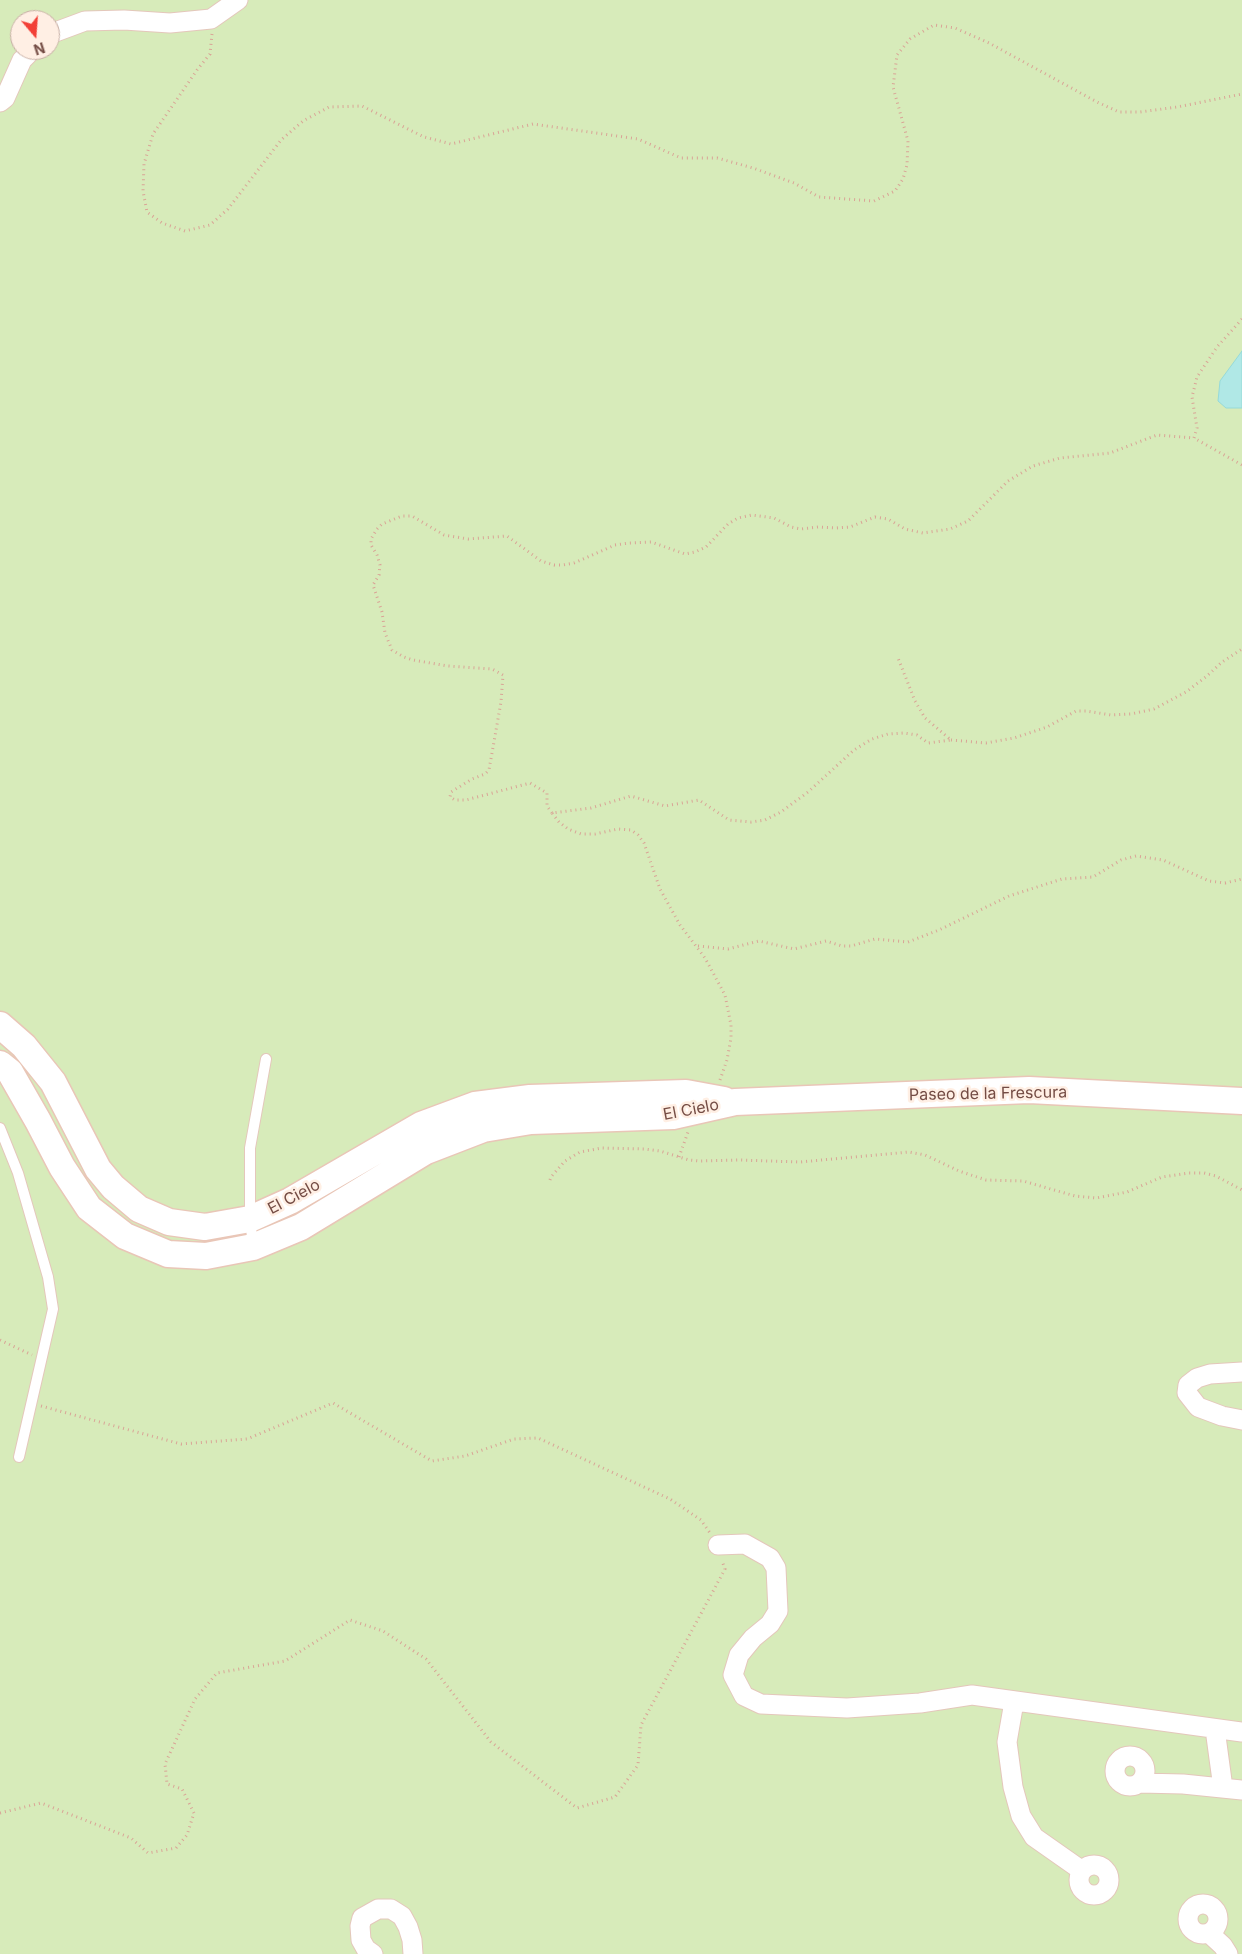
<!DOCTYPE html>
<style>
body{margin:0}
#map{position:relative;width:1242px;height:1954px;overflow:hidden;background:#feebdc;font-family:Inter,sans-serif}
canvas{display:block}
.north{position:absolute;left:10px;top:10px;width:50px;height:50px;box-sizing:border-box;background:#ffefe4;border:1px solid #c7aea4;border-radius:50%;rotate:162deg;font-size:14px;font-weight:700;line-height:20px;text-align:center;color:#744c44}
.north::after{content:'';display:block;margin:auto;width:18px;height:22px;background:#f24037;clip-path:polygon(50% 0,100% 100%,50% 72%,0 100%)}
</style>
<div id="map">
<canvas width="1242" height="1954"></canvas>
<div class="north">N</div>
</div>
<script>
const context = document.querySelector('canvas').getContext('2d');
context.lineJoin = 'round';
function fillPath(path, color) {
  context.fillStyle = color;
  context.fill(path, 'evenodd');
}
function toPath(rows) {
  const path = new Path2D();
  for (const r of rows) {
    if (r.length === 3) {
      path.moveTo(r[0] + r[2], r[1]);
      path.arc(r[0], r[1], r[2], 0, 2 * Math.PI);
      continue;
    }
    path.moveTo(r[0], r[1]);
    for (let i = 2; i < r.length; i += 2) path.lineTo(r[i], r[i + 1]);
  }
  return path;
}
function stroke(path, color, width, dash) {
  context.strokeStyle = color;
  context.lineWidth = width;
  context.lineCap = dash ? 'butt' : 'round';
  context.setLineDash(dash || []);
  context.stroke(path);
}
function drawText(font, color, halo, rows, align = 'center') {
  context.font = font + ' Inter,sans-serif';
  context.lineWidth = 5;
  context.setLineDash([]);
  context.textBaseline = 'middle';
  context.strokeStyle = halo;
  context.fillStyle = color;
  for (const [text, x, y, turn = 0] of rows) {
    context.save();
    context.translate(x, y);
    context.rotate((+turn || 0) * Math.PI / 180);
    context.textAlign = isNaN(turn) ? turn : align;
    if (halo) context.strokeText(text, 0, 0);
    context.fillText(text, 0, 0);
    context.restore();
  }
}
const green = toPath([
 [0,0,1242,0,1242,1954,0,1954],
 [20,20,50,20,50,50,20,50]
]);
const water = toPath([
 [1242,351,1242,408,1226,408,1218,401,1220,381,1242,351]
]);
const path = toPath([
 [212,34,210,54,197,70,153,134,144,164,143,191,147,212,162,223,185,231,210,225,228,209,281,140,303,121,329,107,362,106,424,137,451,144,533,124,638,139,681,158,717,158,753,168,794,183,819,197,874,201,895,191,903,179,907,165,908,141,893,87,897,55,910,39,934,25,955,28,989,43,1097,102,1119,112,1140,112,1177,107,1242,94],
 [1242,319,1217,347,1197,377,1192,397,1197,428,1194,438,1242,465],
 [951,740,986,743,1014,738,1047,727,1076,711,1086,711,1111,715,1131,714,1154,709,1186,692,1207,676,1222,662,1242,649],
 [552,813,547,806,547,793,530,783,466,800,455,800,450,797,451,792,472,779,485,774,489,770,501,702,503,675,492,669,448,666,413,660,404,657,392,650,385,633,382,612,373,585,379,575,380,565,377,555,371,545,371,539,377,529,382,524,402,516,412,516,444,535,468,539,507,536,541,561,554,565,563,565,574,563,615,545,629,543,651,542,685,554,695,552,706,547,728,524,738,518,752,515,774,518,791,527,801,529,818,527,836,528,850,527,875,517,888,519,905,529,923,533,950,529,968,521,1008,481,1033,466,1060,458,1110,453,1157,435,1194,438],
 [698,946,728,949,759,941,794,949,826,941,842,946,851,946,875,939,908,942,939,930,1009,896,1062,879,1093,877,1121,860,1136,856,1163,860,1209,881,1225,883,1242,879],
 [720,1080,727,1060,731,1038,731,1025,725,995,705,958,680,925,660,889,644,843,638,835,631,830,618,829,595,834,581,834,568,829,559,822,552,813,591,808,631,796,665,806,699,800,729,820,751,822,765,820,781,812,808,792,854,750,872,739,888,734,904,733,917,735,928,743,951,740,925,718,915,701,898,658],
 [679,1157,688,1132],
 [550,1180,551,1177,565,1161,580,1152,602,1148,644,1149,660,1151,689,1160,699,1161,739,1160,800,1162,909,1152,925,1155,959,1171,986,1180,1023,1181,1075,1196,1096,1198,1112,1195,1127,1192,1162,1177,1189,1173,1204,1173,1216,1176,1242,1190],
 [0,1340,32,1355],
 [41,1406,181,1444,247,1439,333,1403,432,1461,465,1456,514,1439,538,1438,670,1499,701,1520,710,1533],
 [0,1813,41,1803,131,1838,148,1853,176,1848,187,1835,194,1813,182,1789,167,1784,165,1764,195,1699,217,1673,285,1661,350,1620,383,1631,426,1659,491,1742,577,1808,615,1797,638,1765,641,1725,725,1569,722,1561]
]);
const lane = toPath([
 [0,1128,18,1173,48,1277,53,1309,19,1457],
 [253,1246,250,1219,250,1148,266,1059]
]);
const street = toPath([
 [50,34,85,21,124,20,170,23,211,19,238,0],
 [0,102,5,98,22,60,32,50],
 [1242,1372,1210,1374,1197,1378,1188,1385,1187,1393,1198,1407,1222,1416,1242,1420],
 [718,1545,745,1544,770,1558,776,1568,778,1611,770,1624,753,1638,739,1655,733,1675,744,1696,761,1704,847,1708,920,1703,972,1695,1242,1732],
 [1014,1702,1007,1742,1013,1787,1021,1816,1034,1837,1081,1870],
 [1215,1729,1223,1788],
 [1130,1771,15],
 [1140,1783,1183,1784,1242,1790],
 [1094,1880,15],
 [1203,1919,15],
 [1210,1934,1223,1946,1228,1954],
 [373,1954,366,1949,361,1940,360,1926,362,1918,378,1909,391,1909,402,1916,408,1927,412,1940,413,1954]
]);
const secondary = toPath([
 [0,1025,24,1046,53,1082,98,1169,113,1187,139,1209,169,1222,205,1227,250,1219,290,1201,421,1125,475,1105,530,1098,686,1093,724,1100],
 [0,1064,10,1072,38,1121,62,1167,89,1208,125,1236,168,1254,206,1256,253,1247,301,1227,426,1151,483,1129,531,1121,673,1116,735,1102,1029,1090,1242,1101]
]);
const streetNames = [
 ["Paseo de la Frescura",988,1094,-1],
 ["El Cielo",691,1110,-11],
 ["El Cielo",294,1197,-28]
];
fillPath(green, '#d7ebba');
fillPath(water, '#b0e8e6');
stroke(water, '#96dad9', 1);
stroke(lane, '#e4c7bb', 12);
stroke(street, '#e4c7bb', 21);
stroke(secondary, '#e9c6b7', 29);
stroke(path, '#d9a496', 3, [1, 4]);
stroke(lane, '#fff', 10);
stroke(street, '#fff', 19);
stroke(secondary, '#fff', 26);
drawText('16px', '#744c44', '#ffefe4', streetNames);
</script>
